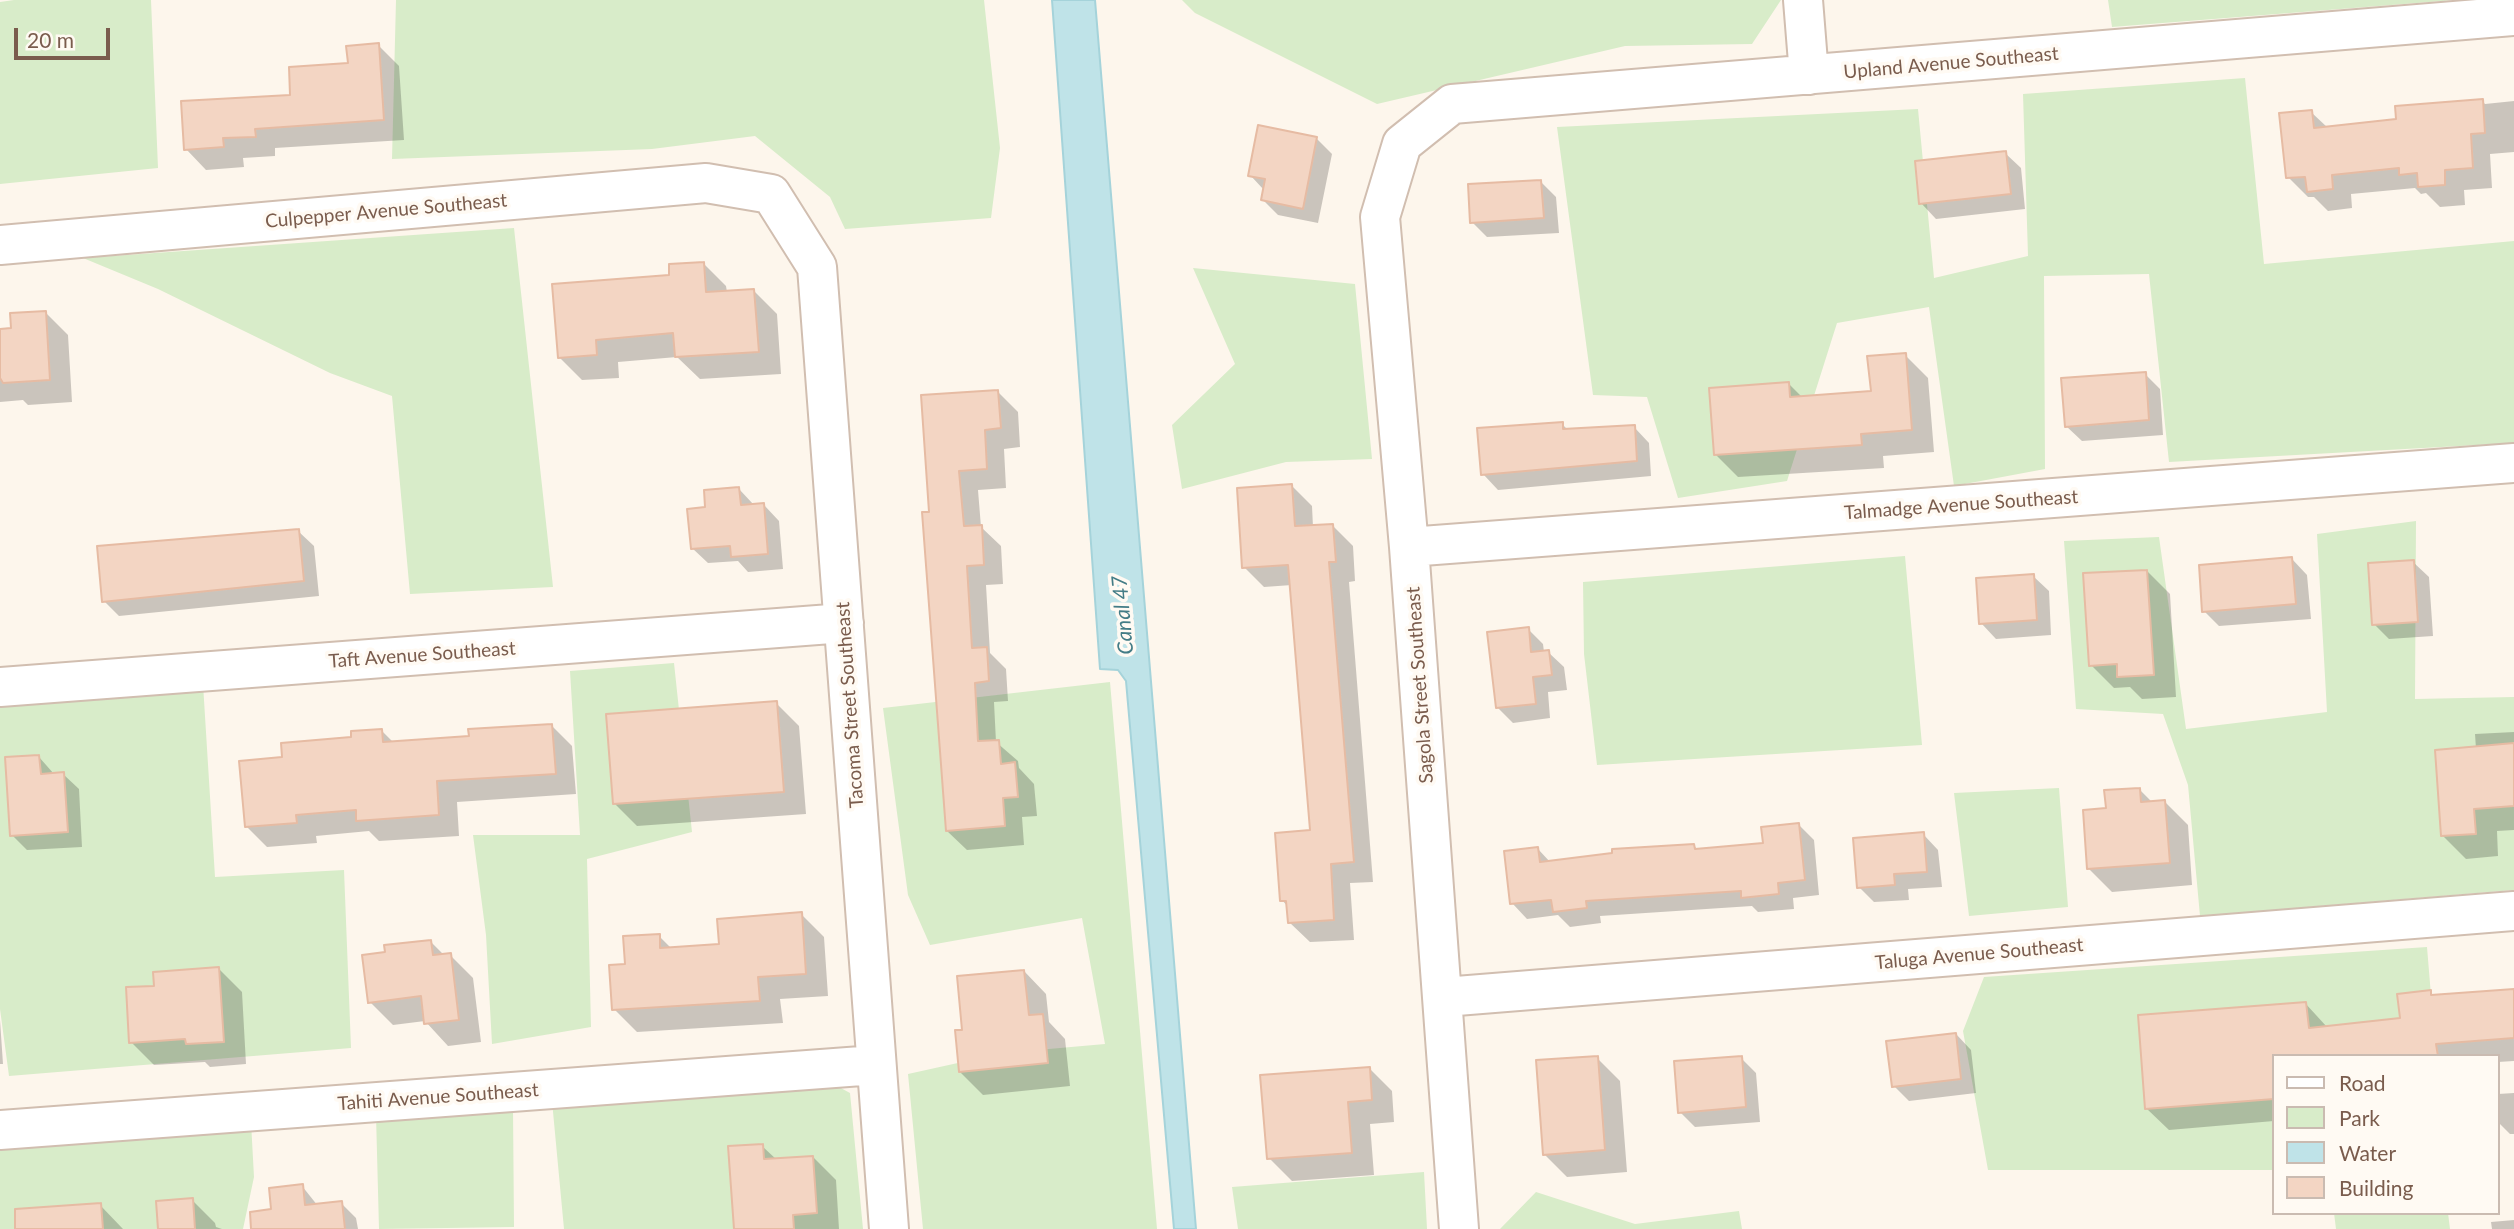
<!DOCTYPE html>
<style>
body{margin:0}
#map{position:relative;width:2514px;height:1229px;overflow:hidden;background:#fdf6ec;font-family:Lato,sans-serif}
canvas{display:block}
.legend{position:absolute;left:2272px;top:1054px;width:228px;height:161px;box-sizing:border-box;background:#fffaf3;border:2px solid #cabbb1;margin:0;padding:9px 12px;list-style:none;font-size:21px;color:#7a5c4d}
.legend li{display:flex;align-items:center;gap:14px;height:35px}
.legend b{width:35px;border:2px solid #cabbb1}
.scale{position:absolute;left:14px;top:28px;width:96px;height:32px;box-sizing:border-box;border:4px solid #7a5c4d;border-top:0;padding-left:9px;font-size:21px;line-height:24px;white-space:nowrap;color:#7a5c4d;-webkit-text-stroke:5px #fffaf3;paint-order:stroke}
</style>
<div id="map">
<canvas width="2514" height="1229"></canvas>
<ul class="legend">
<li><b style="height:9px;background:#fff"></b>Road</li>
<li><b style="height:19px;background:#d8ecc9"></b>Park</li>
<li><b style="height:19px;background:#bfe3e8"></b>Water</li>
<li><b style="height:19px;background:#f3d5c3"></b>Building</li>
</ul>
<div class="scale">20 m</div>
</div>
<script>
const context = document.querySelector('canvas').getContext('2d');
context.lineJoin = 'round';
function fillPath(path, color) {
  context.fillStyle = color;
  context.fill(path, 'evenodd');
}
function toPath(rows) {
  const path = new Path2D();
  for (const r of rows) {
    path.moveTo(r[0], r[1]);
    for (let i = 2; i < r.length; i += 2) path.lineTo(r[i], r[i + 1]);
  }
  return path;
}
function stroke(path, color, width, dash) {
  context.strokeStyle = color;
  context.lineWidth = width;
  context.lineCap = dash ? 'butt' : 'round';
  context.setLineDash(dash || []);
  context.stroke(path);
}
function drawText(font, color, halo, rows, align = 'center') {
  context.font = font + ' Lato,sans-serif';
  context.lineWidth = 7;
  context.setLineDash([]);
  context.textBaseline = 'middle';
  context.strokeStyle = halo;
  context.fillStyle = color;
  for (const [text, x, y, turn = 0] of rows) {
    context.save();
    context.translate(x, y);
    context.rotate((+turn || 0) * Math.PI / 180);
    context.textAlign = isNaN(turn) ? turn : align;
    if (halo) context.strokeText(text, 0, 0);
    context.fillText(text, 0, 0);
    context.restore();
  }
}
const green = toPath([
 [14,0,151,0,158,168,0,184,0,2],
 [396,0,984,0,1000,148,991,218,845,229,830,197,755,136,652,149,392,159],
 [1182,0,1781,0,1752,44,1625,46,1377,104,1195,13],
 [2108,0,2455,0,2112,27],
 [2245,78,2264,264,2514,241,2514,443,2169,462,2149,274,2044,276,2045,469,1954,486,1929,307,1837,323,1787,481,1678,498,1647,397,1593,395,1557,127,1918,109,1934,278,2028,256,2023,94],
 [514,228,553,587,410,594,392,396,330,373,158,289,83,258],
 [1193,268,1355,284,1372,459,1286,462,1182,489,1172,425,1235,364],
 [2416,521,2415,699,2514,697,2514,890,2200,916,2188,785,2163,714,2076,709,2064,541,2159,537,2186,729,2327,712,2317,534],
 [1905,556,1922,745,1597,765,1584,654,1583,582],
 [674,663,692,832,587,859,591,1027,492,1044,486,935,473,835,580,835,570,671],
 [1110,682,1157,1229,923,1229,908,1074,1003,1053,1105,1044,1082,918,930,945,908,895,883,708],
 [203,684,215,877,344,870,351,1048,9,1076,0,1009,0,701],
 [2059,788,2068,907,1969,916,1954,793],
 [2427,947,2436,1056,2274,1056,2274,1170,1988,1170,1963,1031,1984,977],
 [826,1080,850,1093,863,1229,564,1229,552,1101],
 [513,1109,514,1227,379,1229,376,1115],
 [251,1122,254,1177,243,1229,0,1229,0,1142],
 [1424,1172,1427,1229,1238,1229,1232,1187],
 [1536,1192,1635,1224,1739,1211,1742,1229,1500,1229],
 [2334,1213,2448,1213,2450,1229,2336,1229]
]);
const water = toPath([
 [1052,0,1095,0,1196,1229,1174,1229,1126,681,1118,670,1100,669,1052,0]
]);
const shadow = toPath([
 [378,45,399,66,404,140,275,148,275,156,243,158,244,167,206,170,186,149,350,65],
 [2482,101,2485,104,2514,101,2514,152,2490,154,2492,188,2464,190,2465,205,2440,207,2426,193,2421,194,2415,188,2351,194,2352,208,2328,211,2314,197,2308,197,2288,177,2311,112,2328,128,2397,121],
 [1316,138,1332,154,1318,223,1278,215,1262,199,1264,190,1250,175],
 [2005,153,2021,168,2025,209,1936,219,1921,203],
 [1541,182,1556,197,1559,233,1487,237,1472,222],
 [703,263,726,286,727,292,754,291,777,314,781,374,700,379,677,357,618,362,619,378,582,380,559,357],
 [45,312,68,335,72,402,28,405,23,400,0,402,0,331,13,330],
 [1905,355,1928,378,1934,452,1883,456,1884,468,1738,477,1715,454,1789,384,1803,398,1872,393],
 [2145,374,2160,389,2163,435,2082,441,2066,426],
 [998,392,1018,412,1020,447,1004,449,1006,488,978,490,981,527,1001,546,1003,584,986,585,990,653,1006,669,1008,701,994,702,996,742,1018,761,1019,768,1034,784,1037,816,1022,817,1024,845,967,850,947,831,931,513],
 [1562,424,1569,431,1634,427,1649,443,1651,476,1498,490,1483,474],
 [1292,486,1312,506,1313,527,1332,525,1353,546,1355,581,1349,582,1373,882,1350,883,1354,940,1310,942,1289,922,1288,907,1282,900,1312,832,1292,585,1264,587,1244,567],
 [739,489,754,505,764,505,779,521,783,569,748,572,738,561,708,563,692,548,707,509],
 [298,531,314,546,319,596,119,616,104,601],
 [2292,559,2307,575,2311,619,2219,626,2204,611],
 [2413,562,2429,577,2433,636,2389,639,2374,624],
 [2147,571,2170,594,2176,697,2142,699,2130,687,2114,688,2091,665],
 [2033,576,2049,591,2051,635,1996,639,1981,623],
 [1528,629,1543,644,1544,652,1548,652,1564,667,1567,690,1548,692,1550,718,1513,723,1498,708],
 [776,703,799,726,806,814,637,826,614,803],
 [551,725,572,746,576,794,457,802,459,836,379,841,369,831,316,836,317,843,267,847,246,826,284,759,382,731,394,743,471,737],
 [2514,732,2514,830,2497,831,2498,856,2466,859,2443,836,2476,749,2475,734],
 [39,757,54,774,63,774,79,789,82,847,27,850,12,835],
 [2139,789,2153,803,2165,802,2188,825,2192,885,2112,892,2089,869,2107,809],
 [1799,825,1814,840,1819,895,1793,898,1794,909,1758,912,1752,906,1600,916,1601,923,1570,927,1558,915,1527,919,1512,903,1538,849,1551,863,1694,846,1699,851,1765,845],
 [1923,834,1938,850,1942,887,1908,889,1909,900,1874,902,1859,887],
 [801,914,824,937,828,996,780,999,783,1023,637,1032,614,1009,626,966,659,936,672,949,721,945],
 [430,941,445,956,450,955,473,978,481,1042,448,1046,425,1021,393,1025,370,1002,387,954],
 [219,969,242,992,246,1064,210,1067,205,1062,154,1065,131,1042,156,987],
 [1024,971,1046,994,1049,1022,1065,1039,1070,1086,983,1095,960,1072,964,1031],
 [2514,990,2514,1061,2498,1062,2498,1056,2274,1056,2274,1121,2169,1130,2147,1109,2305,1003,2327,1027,2402,1019,2430,992,2434,996],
 [0,1020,3,1064,0,1064],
 [1956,1034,1971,1050,1976,1093,1909,1101,1894,1086],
 [1597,1058,1620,1081,1627,1172,1567,1177,1544,1154],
 [1741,1058,1756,1073,1760,1122,1695,1127,1680,1112],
 [1369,1068,1392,1091,1394,1122,1370,1124,1374,1175,1292,1181,1269,1158],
 [2514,1093,2514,1134,2510,1134,2498,1122,2498,1094],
 [762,1146,777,1160,813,1157,836,1180,839,1229,736,1229],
 [302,1186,318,1206,341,1203,356,1218,358,1229,276,1229],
 [192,1200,215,1223,216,1227,222,1229,160,1229],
 [100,1205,123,1229,41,1229],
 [2514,1220,2514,1229,2492,1229,2491,1222]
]);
const building = toPath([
 [379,43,384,120,255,129,256,137,223,138,224,147,184,150,181,101,290,95,289,67,348,63,346,46,379,43],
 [2483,99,2485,133,2471,134,2473,168,2445,170,2445,185,2418,187,2417,173,2399,175,2399,168,2332,175,2333,189,2307,192,2305,177,2286,178,2279,113,2312,110,2314,128,2396,119,2395,106,2483,99],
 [1258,125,1317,137,1303,209,1261,200,1265,179,1248,176,1258,125],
 [2006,151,2011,194,1919,204,1915,161,2006,151],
 [1541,180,1544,218,1470,223,1468,184,1541,180],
 [704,262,706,292,754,289,759,352,675,357,673,333,596,340,597,355,558,358,552,284,669,275,669,264,704,262],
 [46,311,50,380,3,383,0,378,0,329,11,328,10,313,46,311],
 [1906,353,1912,430,1861,434,1862,445,1714,455,1709,388,1789,382,1790,397,1871,391,1867,356,1906,353],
 [2146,372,2149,420,2065,427,2061,378,2146,372],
 [998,390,1001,428,985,430,987,469,959,471,964,526,982,525,984,565,967,566,972,648,987,647,989,681,975,683,978,741,999,740,1001,764,1015,762,1018,797,1003,798,1005,826,946,831,922,512,929,512,921,395,998,390],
 [1563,422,1563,429,1635,425,1637,461,1481,475,1477,428,1563,422],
 [1292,484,1295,526,1333,524,1336,562,1329,562,1354,862,1331,864,1334,920,1288,923,1286,901,1280,901,1275,833,1310,830,1288,565,1242,568,1237,488,1292,484],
 [739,487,741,505,764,503,768,554,731,557,730,546,691,549,687,509,705,507,704,490,739,487],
 [299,529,304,581,102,602,97,546,299,529],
 [2292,557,2296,604,2202,612,2199,565,2292,557],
 [2414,560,2418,622,2372,625,2368,563,2414,560],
 [2147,570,2154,675,2117,677,2117,664,2089,666,2083,573,2147,570],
 [2034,574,2037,620,1979,624,1976,578,2034,574],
 [1529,627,1531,652,1549,650,1552,675,1533,677,1536,704,1496,708,1487,632,1529,627],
 [777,701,784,792,613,804,606,714,777,701],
 [552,724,556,774,437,781,439,815,356,821,356,810,296,815,297,823,245,827,239,761,282,757,281,743,351,737,351,731,382,729,383,742,469,736,468,729,552,724],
 [2514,743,2514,806,2474,809,2476,834,2441,836,2435,750,2514,743],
 [39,755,41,774,64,772,68,832,10,836,5,757,39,755],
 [2140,788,2141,802,2165,800,2170,863,2087,869,2083,810,2106,808,2104,790,2140,788],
 [1799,823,1805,880,1778,883,1779,894,1741,898,1741,891,1586,901,1587,908,1553,912,1551,900,1510,904,1504,851,1538,847,1540,862,1612,853,1612,849,1694,844,1695,849,1763,843,1761,827,1799,823],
 [1924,832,1927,872,1894,874,1895,885,1857,888,1853,838,1924,832],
 [802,912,806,974,758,977,760,1001,612,1010,609,965,625,964,623,936,660,934,660,948,719,944,717,919,802,912],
 [431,940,433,955,451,953,459,1020,424,1024,421,996,368,1003,362,955,385,952,384,945,431,940],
 [219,967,224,1042,186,1044,185,1039,129,1043,126,987,154,986,153,972,219,967],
 [1024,970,1029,1015,1043,1014,1048,1063,959,1072,955,1030,962,1030,957,976,1024,970],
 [2514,989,2514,1038,2436,1044,2438,1056,2274,1056,2274,1099,2145,1109,2138,1015,2306,1002,2309,1028,2400,1018,2397,994,2431,990,2431,995,2514,989],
 [1956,1033,1961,1079,1892,1087,1886,1041,1956,1033],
 [1598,1056,1605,1150,1543,1155,1536,1060,1598,1056],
 [1742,1056,1746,1107,1678,1113,1674,1061,1742,1056],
 [1370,1067,1372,1100,1348,1102,1352,1153,1267,1159,1260,1075,1370,1067],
 [763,1144,764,1159,813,1156,817,1213,793,1215,794,1229,734,1229,728,1146,763,1144],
 [303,1184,305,1205,342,1201,345,1229,251,1229,250,1212,271,1209,269,1188,303,1184],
 [193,1198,195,1229,158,1229,156,1201,193,1198],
 [101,1203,103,1229,15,1229,15,1209,101,1203]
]);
const minor = toPath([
 [1803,0,1809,75],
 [0,245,706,183,771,194,817,267,889,1229],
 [1409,547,2514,463],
 [0,687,844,623],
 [1444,997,2514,911],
 [0,1130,875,1065],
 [1459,1229,1409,547,1380,217,1402,144,1452,104,2514,16]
]);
const streetNames = [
 ["Upland Avenue Southeast",1951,63,-5],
 ["Culpepper Avenue Southeast",386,211,-5],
 ["Talmadge Avenue Southeast",1961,505,-4],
 ["Taft Avenue Southeast",422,655,-4],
 ["Sagola Street Southeast",1420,685,-94],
 ["Tacoma Street Southeast",850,705,-94],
 ["Taluga Avenue Southeast",1979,954,-5],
 ["Tahiti Avenue Southeast",438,1097,-4]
];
const waterNames = [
 ["Canal 47",1123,615,-95]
];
fillPath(green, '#d8ecc9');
fillPath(water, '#bfe3e8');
stroke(water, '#a5d3da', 2);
fillPath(shadow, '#0003');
fillPath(building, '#f3d5c3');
stroke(building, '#e6bba3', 2);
stroke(minor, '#d1beb0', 42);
stroke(minor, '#fff', 38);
drawText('19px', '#7a5c4d', '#fffaf3', streetNames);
drawText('italic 21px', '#437c86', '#fffaf3', waterNames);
</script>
